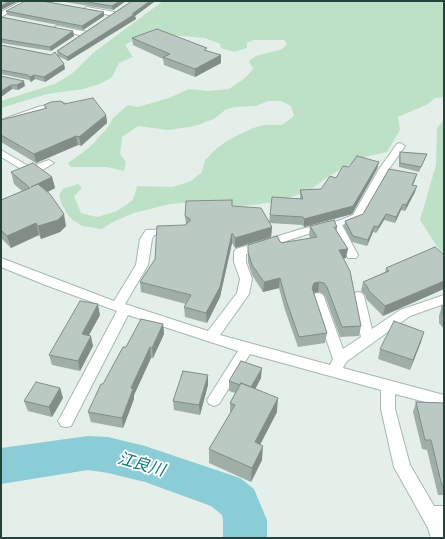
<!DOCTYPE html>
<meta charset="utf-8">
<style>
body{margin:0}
#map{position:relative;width:445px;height:539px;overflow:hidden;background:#e5efea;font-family:"Fira Sans",sans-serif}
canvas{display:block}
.frame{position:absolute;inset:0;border:2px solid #234239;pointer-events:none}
</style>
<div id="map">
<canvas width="445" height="539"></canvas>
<div class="frame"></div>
</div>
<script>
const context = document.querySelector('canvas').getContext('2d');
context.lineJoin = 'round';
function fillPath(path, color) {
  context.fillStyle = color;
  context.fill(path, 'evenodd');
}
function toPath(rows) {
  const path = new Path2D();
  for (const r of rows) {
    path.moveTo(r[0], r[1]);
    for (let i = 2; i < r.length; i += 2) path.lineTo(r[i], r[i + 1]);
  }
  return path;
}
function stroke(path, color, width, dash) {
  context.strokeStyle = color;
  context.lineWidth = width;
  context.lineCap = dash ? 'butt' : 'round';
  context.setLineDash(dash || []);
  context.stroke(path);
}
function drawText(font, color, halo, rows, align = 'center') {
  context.font = font + ' "Fira Sans","Noto Sans JP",sans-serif';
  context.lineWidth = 4;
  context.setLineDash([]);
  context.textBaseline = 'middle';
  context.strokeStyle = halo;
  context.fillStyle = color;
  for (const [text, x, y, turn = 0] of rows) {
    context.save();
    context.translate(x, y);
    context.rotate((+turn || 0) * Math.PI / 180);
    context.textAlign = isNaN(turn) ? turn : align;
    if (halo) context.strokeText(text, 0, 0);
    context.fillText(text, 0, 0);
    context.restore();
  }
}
const green = toPath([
 [163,1,444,1,444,97,435,98,428,104,398,117,400,130,387,152,365,157,329,176,309,191,279,201,254,205,227,207,194,202,170,204,134,213,113,222,102,229,82,226,70,218,62,205,59,195,63,189,78,184,82,188,74,196,81,213,97,217,117,211,133,200,137,186,173,187,191,181,202,172,205,160,217,148,230,139,253,128,264,125,282,125,294,116,291,106,281,101,269,101,255,106,234,107,225,110,214,119,195,126,168,130,138,126,122,137,120,154,126,162,124,171,106,167,71,167,68,163,90,147,108,127,113,118,128,105,138,107,169,98,189,89,209,91,229,89,245,78,253,69,249,61,256,56,282,49,287,44,284,40,254,40,247,43,247,48,234,52,221,48,220,44,205,38,159,34,140,37,125,45,133,57,119,63,112,77,102,83,84,89,47,94,1,108,1,101,55,84,74,72,93,53],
 [444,120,444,253,440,251,420,220,436,165,437,128]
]);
const river = toPath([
 [88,436,108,437,145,446,240,478,254,489,267,520,267,538,223,538,223,520,222,515,211,506,145,482,108,473,88,470,1,484,1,448,88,436]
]);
const minor = toPath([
 [22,1,30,1,1,17,1,12,22,1],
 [87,7,114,12,117,14,114,16,85,10,85,8,87,7],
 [57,26,87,32,88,34,84,36,55,29,55,27,57,26],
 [61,102,64,103,65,105,64,107,43,111,1,126,1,120,38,107,61,102],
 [400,143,405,146,389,169,361,219,342,225,358,255,356,258,348,258,333,228,308,234,246,254,246,262,252,279,249,294,220,335,330,365,333,359,312,297,314,294,318,293,322,294,324,297,343,349,361,337,352,296,354,293,358,292,362,293,364,296,372,329,400,310,444,295,444,304,410,316,346,362,343,368,444,395,444,407,395,394,395,409,410,465,434,506,444,506,444,538,431,538,428,528,394,467,381,409,381,390,250,354,219,404,214,406,209,404,207,400,238,351,128,315,71,426,66,427,61,426,58,421,61,416,117,311,48,286,1,267,1,258,114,301,136,265,140,239,146,230,176,229,178,231,176,233,154,235,152,239,148,265,125,304,208,331,237,293,240,279,234,262,234,252,236,249,301,229,338,221,353,215,379,169,397,144,400,143],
 [1,150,30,167,49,160,54,163,39,172,28,173,1,157,1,150]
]);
const wall = toPath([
 [59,1,126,1,113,10],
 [132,1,154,1,154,2,135,16,136,19,68,61,58,56,64,64,65,69,45,82,35,79,31,82,29,80,1,74,1,45,51,55,58,56,57,51],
 [6,11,104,16,83,30,7,15],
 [1,17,73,31,74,36,51,51,1,43],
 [132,38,207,51,221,55,221,63,195,77,164,65,163,59,133,45],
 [1,76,25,86,18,90,12,89,1,97],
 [64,104,106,115,107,123,81,146,78,145,36,163,1,142,1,120,45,109,44,105],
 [400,152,427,154,425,159,419,172,399,167,399,157],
 [379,162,377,169,352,214,304,227,302,225,269,223,272,227,271,237,235,248,232,243,220,297,207,323,185,317,184,307,186,304,141,292,140,282,186,225,185,216,232,206,269,222,270,215,300,199,300,190,321,189,349,167],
 [11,172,52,177,55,188,48,192,66,226,60,232,41,239,39,235,11,248,1,238,1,200,22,191,14,184],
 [417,174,415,180,413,185,415,192,405,211,401,210,395,223,384,220,376,233,373,232,367,246,352,242,344,227,345,221,363,214],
 [334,220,337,227,337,231,346,258,343,259,361,326,359,336,340,337,325,296,322,293,318,292,314,293,327,333,325,343,298,347,285,310,279,288,263,292,252,275,248,262,248,245,281,243,310,238,309,235,310,226],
 [435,247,383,316,367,300,365,295,361,291,363,282,385,272,386,268],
 [442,306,444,306,444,329,439,323,439,316],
 [100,315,89,335,93,346,80,371,52,365,49,355],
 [163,324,164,334,153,358,151,358,134,395,134,399,123,428,91,422,88,412,103,384,126,347],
 [421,342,410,370,378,359,380,349],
 [208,375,208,385,200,415,174,410,173,401],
 [261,378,255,389,277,412,260,445,262,460,251,482,209,463,209,449,230,414,230,403,235,393,229,391,229,381],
 [60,388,63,398,52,417,28,411,24,401],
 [416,402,444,403,444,495,438,495,427,450,422,449,413,412]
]);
const shadedWall = toPath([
 [10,1,19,1,1,10,1,6],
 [120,1,126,1,113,10,112,6],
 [150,1,154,1,154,2,135,16,136,19,68,61,67,57,132,14],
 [104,12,104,16,83,30,82,26],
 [73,31,74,36,51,51,50,47],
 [221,55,221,63,195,77,195,69],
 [64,64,65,69,45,82,44,77],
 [34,75,35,79,31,82,30,77],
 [24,81,25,86,18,90,17,85],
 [11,85,12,89,1,97,1,91],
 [106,115,107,123,81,146,79,137],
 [76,136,78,145,36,163,34,154],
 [379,162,377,169,352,214,304,227,304,219],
 [417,174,415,180,410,191,412,185],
 [52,177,55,188,33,199,31,187],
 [417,186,415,192,405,211,406,205],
 [403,204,401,210,395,223,396,217],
 [64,214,66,226,60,232,41,239,38,226],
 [386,214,384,220,376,233,378,227],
 [36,223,39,235,11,248,7,236],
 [374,226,373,232,367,246,368,240],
 [272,227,271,237,235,248,235,238],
 [232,233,232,243,220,297,207,323,206,313],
 [348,249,346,258,337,260,339,250],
 [280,278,279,288,263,292,264,282],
 [444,281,444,289,383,316,385,306],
 [319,282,318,292,313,293,312,288,314,283],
 [98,304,100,315,84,344,82,334],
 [163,324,164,334,153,358,152,348],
 [424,332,421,342,410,370,413,360],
 [91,336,93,346,80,371,78,361],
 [150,347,151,358,134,395,134,399,123,428,122,418,131,388],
 [262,368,261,378,250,399,250,389],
 [208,375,208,385,200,415,199,405],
 [60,388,63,398,52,417,49,407],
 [278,398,277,412,254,456,255,442],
 [263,446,262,460,251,482,252,468]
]);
const building = toPath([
 [1,1,10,1,1,6,1,1],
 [25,1,42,1,104,12,82,26,6,11,25,1],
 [82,1,120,1,112,6,82,1],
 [132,1,150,1,132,14,135,14,67,57,57,51,132,1],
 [1,17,73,31,50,47,1,39,1,17],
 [157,29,207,48,204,50,221,55,195,69,163,57,170,54,132,38,157,29],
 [1,45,51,55,55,52,64,64,44,77,34,75,30,77,28,75,1,70,1,45],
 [1,76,24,81,17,85,11,85,1,91,1,76],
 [93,98,106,115,79,137,76,136,34,154,1,135,1,120,47,108,44,105,51,102,61,101,64,104,93,98],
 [400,152,427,154,421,167,400,163,400,152],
 [357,156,379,162,353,206,304,219,303,217,270,215,272,197,303,199,300,190,321,189,330,176,336,178,343,166,349,167,357,156],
 [33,163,52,177,31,187,38,184,50,194,64,214,58,220,38,226,36,223,7,236,1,230,1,200,30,188,11,172,33,163],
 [389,169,417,174,412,185,417,186,406,205,403,204,396,217,386,214,378,227,374,226,368,240,353,236,345,221,363,214,389,169],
 [232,200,232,206,261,208,272,227,235,238,232,233,220,287,206,313,184,307,191,295,140,282,155,259,157,226,185,225,190,221,190,219,185,216,186,201,232,200],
 [334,220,337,227,334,227,348,249,339,250,350,271,361,326,342,327,327,287,324,283,319,282,314,283,312,288,327,333,299,337,286,300,280,278,264,282,252,265,248,252,248,245,277,236,281,243,317,237,310,226,334,220],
 [435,247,444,255,444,281,385,306,369,291,367,286,363,282,389,271,386,268,435,247],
 [80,301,98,304,82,334,91,336,78,361,49,355,80,301],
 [442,306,444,306,444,315,442,313,442,306],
 [141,319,163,324,152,348,150,347,131,388,133,389,122,418,88,412,101,384,103,384,123,347,126,347,141,319],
 [394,321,424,332,413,360,380,349,394,321],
 [241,361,262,368,251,387,241,383,240,385,229,381,241,361],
 [183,371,208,375,199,405,173,401,183,371],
 [36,382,60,388,49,407,24,401,36,382],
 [241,383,278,398,255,442,263,446,252,468,209,449,235,405,230,403,241,383],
 [416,402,444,403,444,486,442,486,431,440,425,440,416,402]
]);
const nearWaternames = [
 ["江良川",141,465,16]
];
fillPath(green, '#bde1c6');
fillPath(river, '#8bcdd6');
stroke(minor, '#a7b8b1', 2);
fillPath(minor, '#fff');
fillPath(wall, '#a0aea8');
fillPath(shadedWall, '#828d88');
fillPath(building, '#bacac3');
stroke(building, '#828d88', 1);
drawText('italic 16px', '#187483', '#f6fbf8', nearWaternames);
</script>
